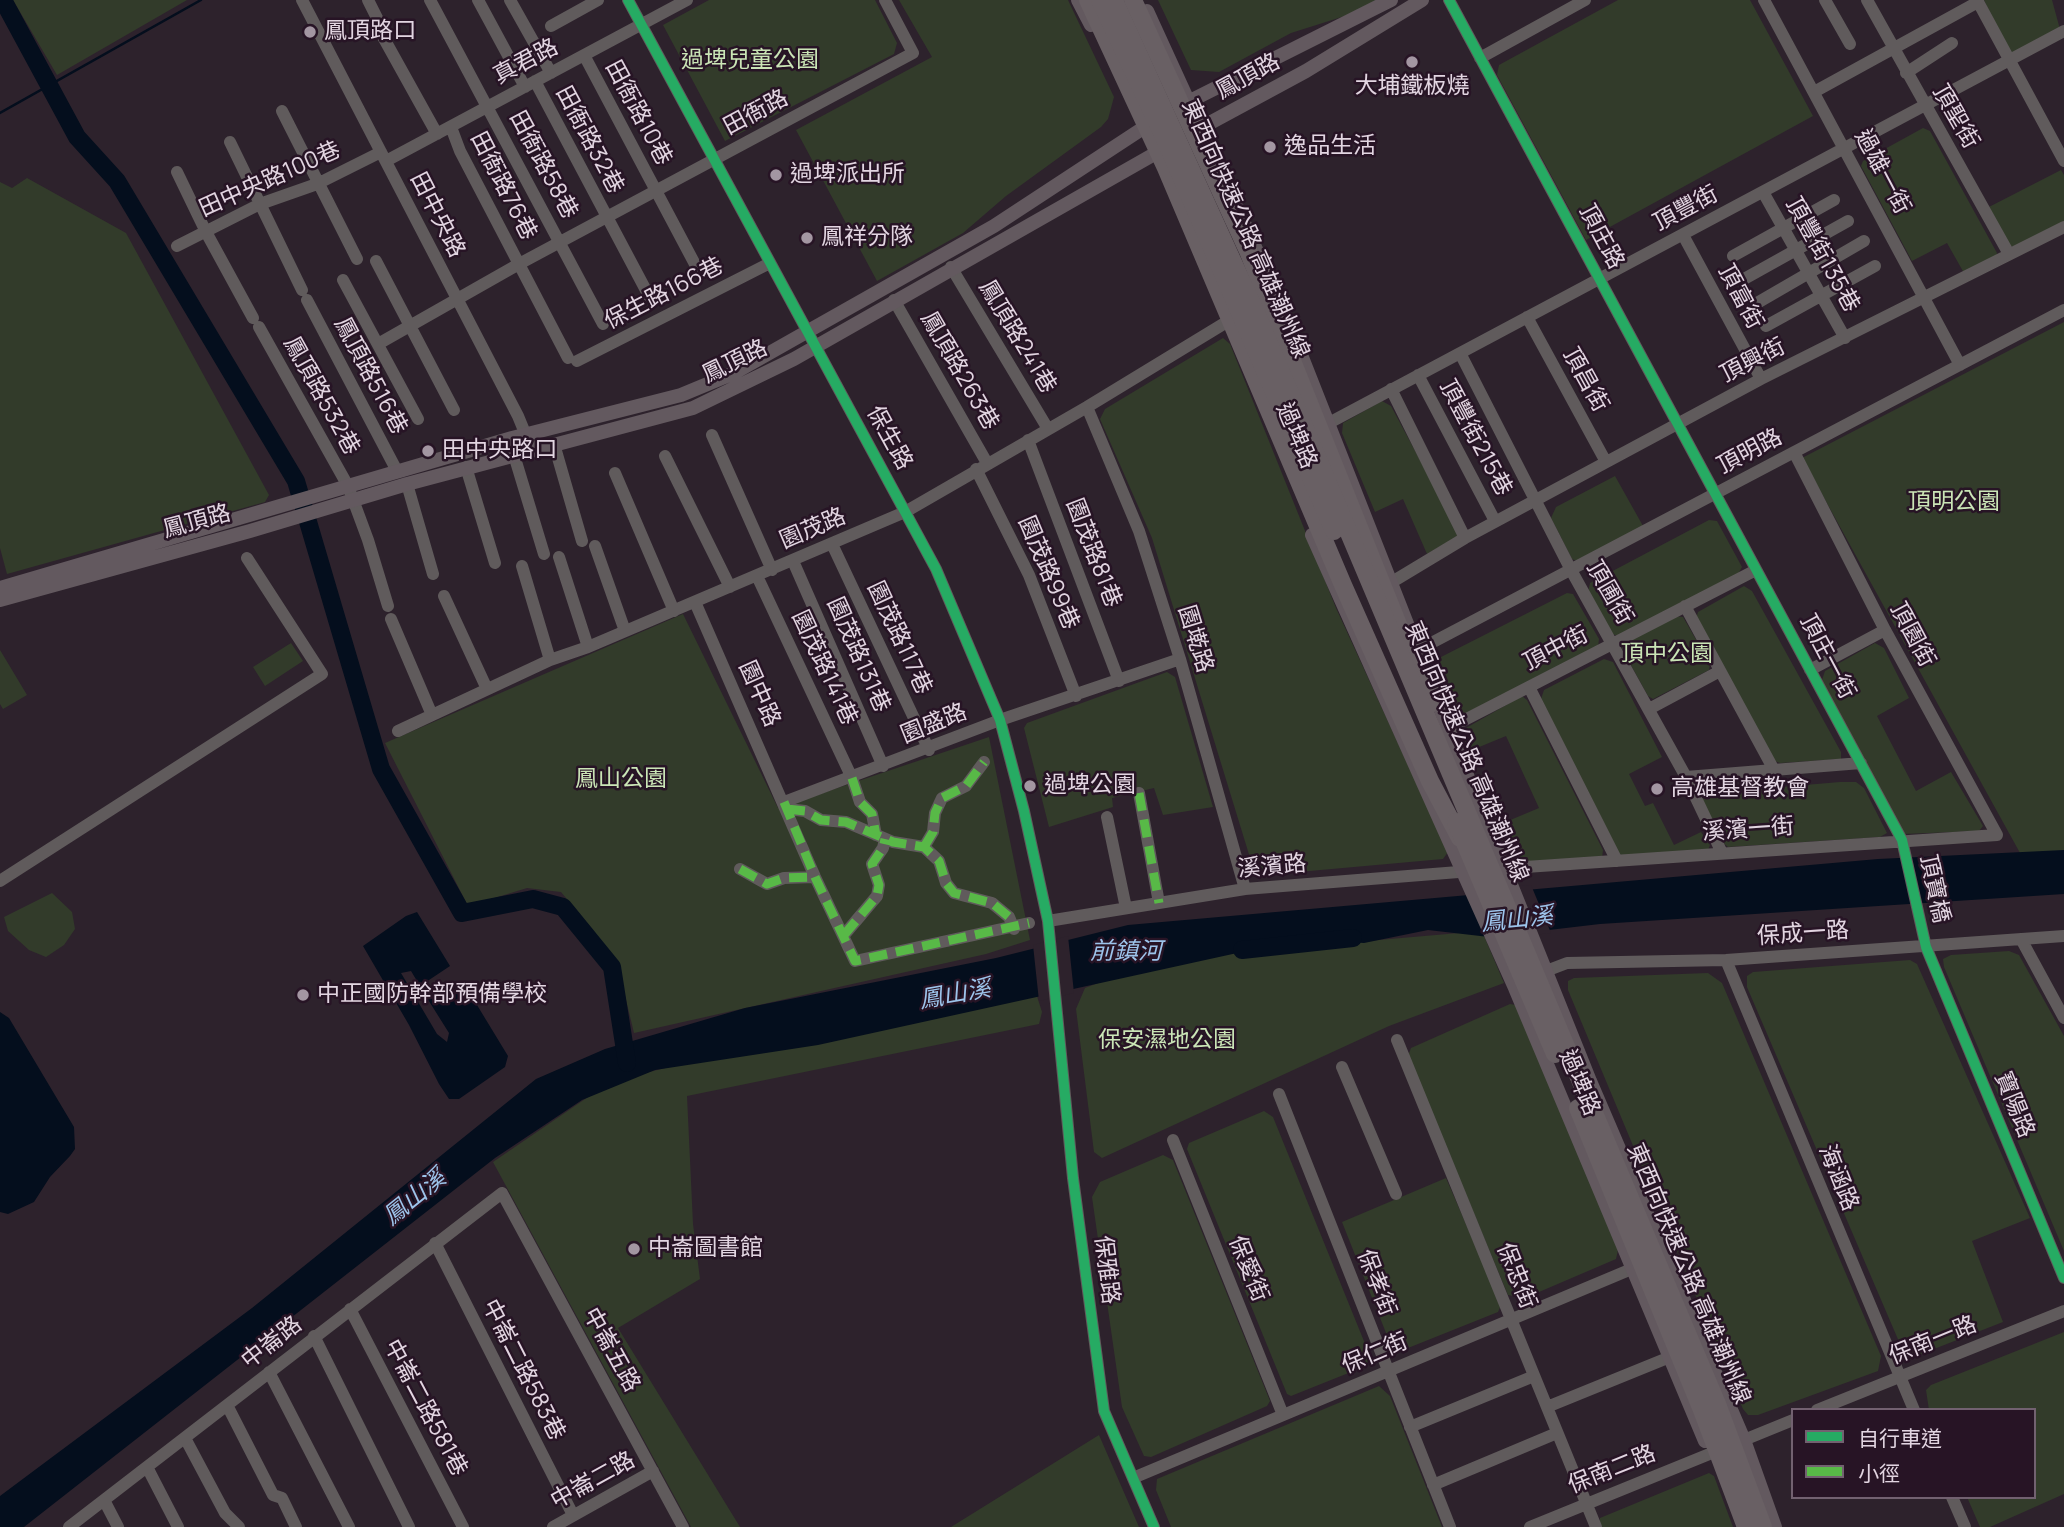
<!DOCTYPE html>
<meta charset="utf-8">
<style>
body{margin:0}
#map{position:relative;width:2064px;height:1527px;overflow:hidden;background:#2d222c;font-family:Manrope,"Noto Sans TC",sans-serif}
canvas{display:block}
.legend{position:absolute;left:1791px;top:1408px;width:245px;height:91px;box-sizing:border-box;background:#271425;border:2px solid #726170;margin:0;padding:9px 12px;list-style:none;font-size:21px;color:#e2d5e1}
.legend li{display:flex;align-items:center;gap:14px;height:35px}
.legend b{width:35px;border:2px solid #726170}
</style>
<div id="map">
<canvas width="2064" height="1527"></canvas>
<ul class="legend">
<li><b style="height:9px;background:#26ab63"></b>自行車道</li>
<li><b style="height:9px;background:#58b947"></b>小徑</li>
</ul>
</div>
<script>
const context = document.querySelector('canvas').getContext('2d');
context.lineJoin = 'round';
function fillPath(path, color) {
  context.fillStyle = color;
  context.fill(path, 'evenodd');
}
function toPath(rows) {
  const path = new Path2D();
  for (const r of rows) {
    path.moveTo(r[0], r[1]);
    for (let i = 2; i < r.length; i += 2) path.lineTo(r[i], r[i + 1]);
  }
  return path;
}
function stroke(path, color, width, dash) {
  context.strokeStyle = color;
  context.lineWidth = width;
  context.lineCap = dash ? 'butt' : 'round';
  context.setLineDash(dash || []);
  context.stroke(path);
}
function drawText(font, color, halo, rows, align = 'center') {
  context.font = font + ' Manrope,"Noto Sans TC",sans-serif';
  context.lineWidth = 5;
  context.setLineDash([]);
  context.textBaseline = 'middle';
  context.strokeStyle = halo;
  context.fillStyle = color;
  for (const [text, x, y, turn = 0] of rows) {
    context.save();
    context.translate(x, y);
    context.rotate((+turn || 0) * Math.PI / 180);
    context.textAlign = isNaN(turn) ? turn : align;
    if (halo) context.strokeText(text, 0, 0);
    context.fillText(text, 0, 0);
    context.restore();
  }
}
const green = toPath([
 [13,0,187,0,57,75],
 [709,0,875,0,897,43,894,54,725,141,663,25],
 [899,0,1068,0,1114,97,1108,119,1101,127,1006,196,963,233,877,281,796,130,932,57],
 [1158,0,1377,0,1348,15,1291,33,1219,72,1191,70],
 [1618,0,1750,0,1813,116,1586,240,1497,75,1499,65],
 [1984,0,2052,0,2061,33,2011,58],
 [1923,128,1930,131,1997,253,1996,257,1964,273,1947,243,1912,261,1861,166,1863,161],
 [2061,170,2064,175,2064,222,2013,247,2007,244,1987,208],
 [27,178,126,233,269,495,265,502,7,574,0,548,0,182,12,188],
 [2064,322,2064,859,2025,862,1802,458],
 [1223,338,1230,344,1336,608,1448,852,1443,859,1265,875,1258,873,1251,861,1152,538,1100,419,1105,409],
 [1382,401,1391,406,1458,531,1457,537,1427,554,1403,499,1375,512,1342,433,1343,423],
 [1615,476,1643,526,1579,562,1572,559,1551,518,1556,507],
 [1709,520,1717,521,1742,567,1737,576,1619,636,1611,634,1588,592,1590,583],
 [1744,586,1752,591,1841,752,1841,759,1780,763,1772,760,1696,619,1698,612],
 [1567,593,1573,594,1599,639,1598,647,1455,719,1434,665,1439,658],
 [683,614,778,808,989,737,1030,940,986,954,634,1033,620,975,593,930,561,892,527,888,468,906,385,743],
 [1674,616,1683,617,1710,664,1709,670,1653,699,1648,696,1621,647,1624,642],
 [291,643,303,661,265,686,253,667],
 [1875,643,1884,648,1909,698,1877,716,1916,791,1951,772,1983,826,1979,831,1903,834,1822,680,1825,671],
 [0,650,27,695,3,709,0,704],
 [1604,659,1613,662,1662,757,1629,774,1645,806,1653,803,1674,845,1701,832,1710,845,1708,850,1623,856,1617,852,1541,699,1544,690],
 [1167,672,1175,677,1213,807,1163,815,1154,788,1112,798,1113,807,1049,827,1024,728,1027,723],
 [1522,696,1527,700,1603,850,1602,858,1519,862,1510,858,1496,826,1539,808,1506,736,1467,752,1459,732],
 [1840,782,1856,782,1864,788,1887,833,1880,837,1728,847,1721,841,1700,794],
 [52,893,72,912,75,929,64,945,46,957,29,950,8,931,4,917],
 [1482,931,1504,983,1389,1026,1102,1158,1094,1152,1076,1009,1085,988,1160,959],
 [2009,951,2019,955,2064,1036,2064,1251,1944,967,1943,959,1951,955],
 [1910,960,1917,964,2030,1218,1972,1241,2003,1322,1911,1358,1903,1351,1747,987,1747,976,1753,972],
 [1708,973,1722,983,1881,1356,1878,1371,1758,1415,1748,1415,1743,1409,1568,990,1568,981,1574,978],
 [1036,993,1042,1012,1039,1024,687,1096,693,1224,700,1279,618,1328,740,1527,691,1527,493,1162,610,1082,787,1037],
 [1510,1004,1516,1005,1618,1250,1616,1259,1525,1298,1508,1295,1408,1056,1411,1048],
 [1264,1111,1273,1117,1370,1356,1366,1366,1291,1396,1287,1394,1187,1149,1189,1143],
 [1163,1155,1173,1160,1270,1401,1267,1406,1151,1457,1144,1456,1122,1407,1092,1197,1100,1182],
 [1446,1178,1501,1305,1498,1312,1398,1352,1392,1348,1342,1222],
 [2064,1332,2064,1494,1990,1527,1980,1527,1967,1497,2034,1497,2034,1410,1929,1410,1926,1390,1931,1385],
 [1379,1386,1390,1396,1442,1527,1171,1527,1156,1490,1157,1479],
 [1099,1435,1139,1527,951,1527],
 [1709,1473,1714,1476,1733,1527,1600,1527,1600,1518]
]);
const water = toPath([
 [2064,850,2064,894,1600,924,1489,937,1428,930,1364,943,1301,939,818,1045,655,1070,582,1100,495,1158,24,1527,0,1527,0,1496,252,1308,536,1079,605,1049,745,1008,996,958,1128,925,1878,859],
 [417,912,450,966,420,986,411,971,401,973,437,1034,447,1042,449,1033,427,998,449,983,463,982,508,1056,505,1067,459,1099,449,1099,439,1084,409,1025,363,946,406,916],
 [0,1012,9,1018,74,1127,75,1149,70,1156,50,1177,34,1202,8,1214,0,1212]
]);
const pier = toPath([
 [1531,885,1551,933,1488,940,1465,891],
 [1068,936,1074,993,1039,1001,1033,945]
]);
const stream = toPath([
 [0,113,201,0]
]);
const river = toPath([
 [3,0,77,137,117,181,296,481,381,769,462,913,533,899,563,907,612,967,627,1063],
 [1242,950,1353,938]
]);
const minor = toPath([
 [302,0,518,416,532,450],
 [368,0,380,24],
 [430,0,603,324],
 [478,0,525,87],
 [510,0,551,73],
 [628,0,936,569,1000,720,1024,811,1048,921,1073,1178,1104,1411,1154,1527],
 [1449,0,1902,840,1926,947,2064,1278],
 [1764,0,1960,365],
 [1825,0,1850,44],
 [1867,0,2009,254],
 [1977,0,2064,161],
 [551,26,598,0],
 [382,35,437,134],
 [584,55,697,268],
 [1480,58,1585,0],
 [1906,73,1952,43],
 [535,81,649,296],
 [1814,92,1978,2],
 [282,111,357,259],
 [451,127,460,151,568,358],
 [230,142,302,290],
 [386,161,687,0],
 [177,172,206,232,253,318],
 [1763,192,1845,338],
 [1683,235,1761,379],
 [177,246,260,204,317,184,381,152],
 [1733,256,1834,200],
 [376,261,454,410],
 [951,267,1048,429],
 [1744,279,1848,221],
 [343,280,418,419],
 [307,300,397,471],
 [894,300,987,463],
 [1757,303,1864,241],
 [1527,317,1606,462],
 [1766,326,1875,266],
 [259,327,348,486,368,540,388,606],
 [378,344,519,264,913,53,885,0],
 [1460,353,1571,570,1686,777,1722,853],
 [577,361,770,263],
 [1418,375,1495,521],
 [1391,389,1465,538],
 [1087,407,1139,531,1180,659,1245,889],
 [1327,424,2064,31],
 [712,435,772,570],
 [1028,440,1119,681],
 [554,444,582,541],
 [514,455,544,554],
 [665,456,730,587],
 [466,467,495,563],
 [976,469,1029,575,1076,696],
 [615,473,674,611],
 [407,484,433,574],
 [832,544,929,750],
 [595,546,625,631],
 [559,557,588,647],
 [793,561,883,766],
 [522,566,550,660],
 [757,576,852,778,860,802,872,814,876,835],
 [1392,582,1465,538,1761,379,2064,227],
 [444,596,487,689],
 [695,602,815,877,855,961,1029,923],
 [1685,606,1774,770],
 [391,619,432,715],
 [1418,650,2064,310],
 [1810,670,1885,630],
 [1529,687,1617,861],
 [1649,709,1720,671],
 [1447,729,1756,570],
 [398,731,550,660,588,647,905,512,1087,407,1225,323],
 [1686,777,1861,763],
 [1139,793,1159,903],
 [784,802,1000,720,1180,659],
 [787,809,805,811,821,820,846,822,893,842,924,847,939,861,946,883,954,893,992,903,1009,917,1014,929],
 [1107,817,1126,908],
 [924,847,933,832,935,813,942,798,966,786,984,762],
 [740,869,767,884,784,878,815,877],
 [1496,869,1997,835,1885,630,1794,452],
 [0,881,322,674,247,558],
 [1048,921,1245,889,1471,871],
 [844,935,877,896,879,885,872,864,883,848,885,839],
 [2021,939,2064,1018],
 [1726,960,1914,1410],
 [1546,971,1567,963,1726,960,2064,936],
 [1397,1040,1596,1527],
 [1342,1067,1396,1194],
 [1279,1094,1450,1527],
 [1173,1140,1283,1415],
 [435,1243,573,1515],
 [350,1309,463,1527],
 [314,1336,409,1527],
 [269,1372,349,1527],
 [227,1405,273,1495,282,1498,296,1527],
 [1547,1407,1670,1357],
 [1817,1410,2064,1311],
 [1410,1427,1534,1376],
 [185,1438,225,1513,239,1527],
 [147,1467,178,1527],
 [1133,1478,1634,1268],
 [1433,1485,1557,1433],
 [1952,1497,1965,1527],
 [104,1500,118,1527],
 [69,1527,502,1193,683,1527],
 [553,1527,653,1471],
 [1530,1527,1793,1420]
]);
const major = toPath([
 [1078,0,1091,25],
 [1147,11,1281,304,1417,649],
 [1184,104,1391,0],
 [1195,131,1306,71,1422,0],
 [1312,535,1515,988,1705,1441],
 [0,588,512,438,681,395,734,373,994,226,1154,121],
 [0,600,250,531,407,484,693,408,794,359,1165,148],
 [1432,688,1590,1081,1744,1440,1775,1527]
]);
const highway = toPath([
 [1088,0,1166,168,1343,585,1430,781,1460,838],
 [1133,0,1248,251,1430,704]
]);
const highwayBridge = toPath([
 [1100,0,1165,139,1334,531],
 [1114,0,1257,315,1717,1404,1763,1527],
 [1456,822,1555,1054],
 [1578,1108,1702,1410,1746,1527]
]);
const quiet = toPath([
 [852,778,860,802,872,814,876,835],
 [1139,793,1159,903],
 [784,802,815,877,855,961,1029,923],
 [787,809,805,811,821,820,846,822,893,842,924,847,939,861,946,883,954,893,992,903,1009,917,1014,929],
 [924,847,933,832,935,813,942,798,966,786,984,762],
 [740,869,767,884,784,878,815,877],
 [844,935,877,896,879,885,872,864,883,848,885,839]
]);
const cycleway = toPath([
 [628,0,936,569,1000,720,1024,811,1048,921,1073,1178,1104,1411,1154,1527],
 [1449,0,1902,840,1926,947,2064,1278]
]);
const markers = [
 [310,32,7,"#a396a2"],
 [1412,62,7,"#a396a2"],
 [1270,147,7,"#a396a2"],
 [776,175,7,"#a396a2"],
 [807,238,7,"#a396a2"],
 [428,451,7,"#a396a2"],
 [1030,786,7,"#a396a2"],
 [1657,789,7,"#a396a2"],
 [303,995,7,"#a396a2"],
 [634,1249,7,"#a396a2"]
];
const poiNames = [
 ["鳳頂路口",324,32],
 ["大埔鐵板燒",1412,87,"center"],
 ["逸品生活",1284,147],
 ["過埤派出所",790,175],
 ["鳳祥分隊",821,238],
 ["田中央路口",442,451],
 ["過埤公園",1044,786],
 ["高雄基督教會",1671,789],
 ["中正國防幹部預備學校",317,995],
 ["中崙圖書館",648,1249]
];
const parkNames = [
 ["過埤兒童公園",750,61],
 ["頂明公園",1954,503],
 ["頂中公園",1667,655],
 ["鳳山公園",621,780],
 ["保安濕地公園",1167,1041]
];
const streetNames = [
 ["真君路",526,62,-28],
 ["鳳頂路",1248,77,-29],
 ["田衙路10巷",638,113,62],
 ["田衙路",756,113,-28],
 ["頂聖街",1955,117,60],
 ["田衙路32巷",589,140,62],
 ["田衙路58巷",543,165,62],
 ["過雄一街",1882,172,62],
 ["田中央路100巷",270,180,-24],
 ["田衙路76巷",503,186,63],
 ["頂豐街",1686,209,-28],
 ["田中央路",437,215,63],
 ["東西向快速公路 高雄潮州線",1245,229,66],
 ["頂庄路",1601,237,62],
 ["頂豐街135巷",1822,255,61],
 ["保生路166巷",664,294,-27],
 ["頂富街",1740,297,62],
 ["鳳頂路241巷",1017,337,59],
 ["頂興街",1753,361,-27],
 ["鳳頂路",735,362,-26],
 ["鳳頂路263巷",959,371,60],
 ["鳳頂路516巷",370,376,62],
 ["頂昌街",1585,380,61],
 ["鳳頂路532巷",321,396,61],
 ["過埤路",1296,436,67],
 ["保生路",889,438,61],
 ["頂豐街215巷",1475,438,62],
 ["頂明路",1750,452,-28],
 ["鳳頂路",197,522,-15],
 ["園茂路",813,529,-23],
 ["園茂路81巷",1093,553,69],
 ["園茂路99巷",1048,573,67],
 ["頂圃街",1609,593,60],
 ["頂園街",1912,635,62],
 ["園茂路117巷",899,638,65],
 ["園墘路",1195,639,73],
 ["頂中街",1556,649,-27],
 ["園茂路131巷",858,655,66],
 ["頂庄一街",1827,657,62],
 ["園茂路141巷",824,668,65],
 ["園中路",759,694,66],
 ["園盛路",934,724,-22],
 ["東西向快速公路 高雄潮州線",1466,752,67],
 ["溪濱一街",1748,830,-4],
 ["溪濱路",1272,867,-5],
 ["頂寶橋",1934,889,78],
 ["保成一路",1803,934,-4],
 ["過埤路",1579,1083,67],
 ["寶陽路",2014,1105,68],
 ["海涵路",1838,1178,68],
 ["保愛街",1248,1269,68],
 ["保雅路",1106,1270,83],
 ["東西向快速公路 高雄潮州線",1688,1274,67],
 ["保忠街",1516,1276,68],
 ["保孝街",1376,1283,69],
 ["保南一路",1933,1341,-22],
 ["中崙路",272,1343,-38],
 ["中崙五路",611,1350,61],
 ["保仁街",1375,1354,-23],
 ["中崙二路583巷",523,1370,63],
 ["中崙二路581巷",425,1408,62],
 ["保南二路",1612,1470,-22],
 ["中崙二路",593,1481,-29]
];
const waterNames = [
 ["鳳山溪",1517,920,-6],
 ["前鎮河",1126,952],
 ["鳳山溪",955,995,-10],
 ["鳳山溪",415,1198,-39]
];
fillPath(green, '#323b2a');
fillPath(water, '#040e1d');
fillPath(pier, '#2d222c');
stroke(stream, '#040e1d', 2.5);
stroke(river, '#040e1d', 18);
stroke(minor, '#605b5c', 12);
stroke(major, '#63595f', 14);
stroke(highway, '#696064', 18);
stroke(highwayBridge, '#696064', 18);
stroke(quiet, '#58b947', 9, [18, 9]);
stroke(cycleway, '#26ab63', 10);
for (const [x, y, r, color] of markers) {
  const dot = new Path2D();
  dot.arc(x, y, r, 0, 2 * Math.PI);
  context.fillStyle = color;
  context.fill(dot);
  stroke(dot, '#271425', 2.5);
}
drawText('23px', '#e2d5e1', '#271425', poiNames, 'left');
drawText('23px', '#cae5b6', '#271425', parkNames);
drawText('23px', '#e2d5e1', '#271425', streetNames);
drawText('italic 24px', '#9dc4eb', '#271425', waterNames);
</script>
